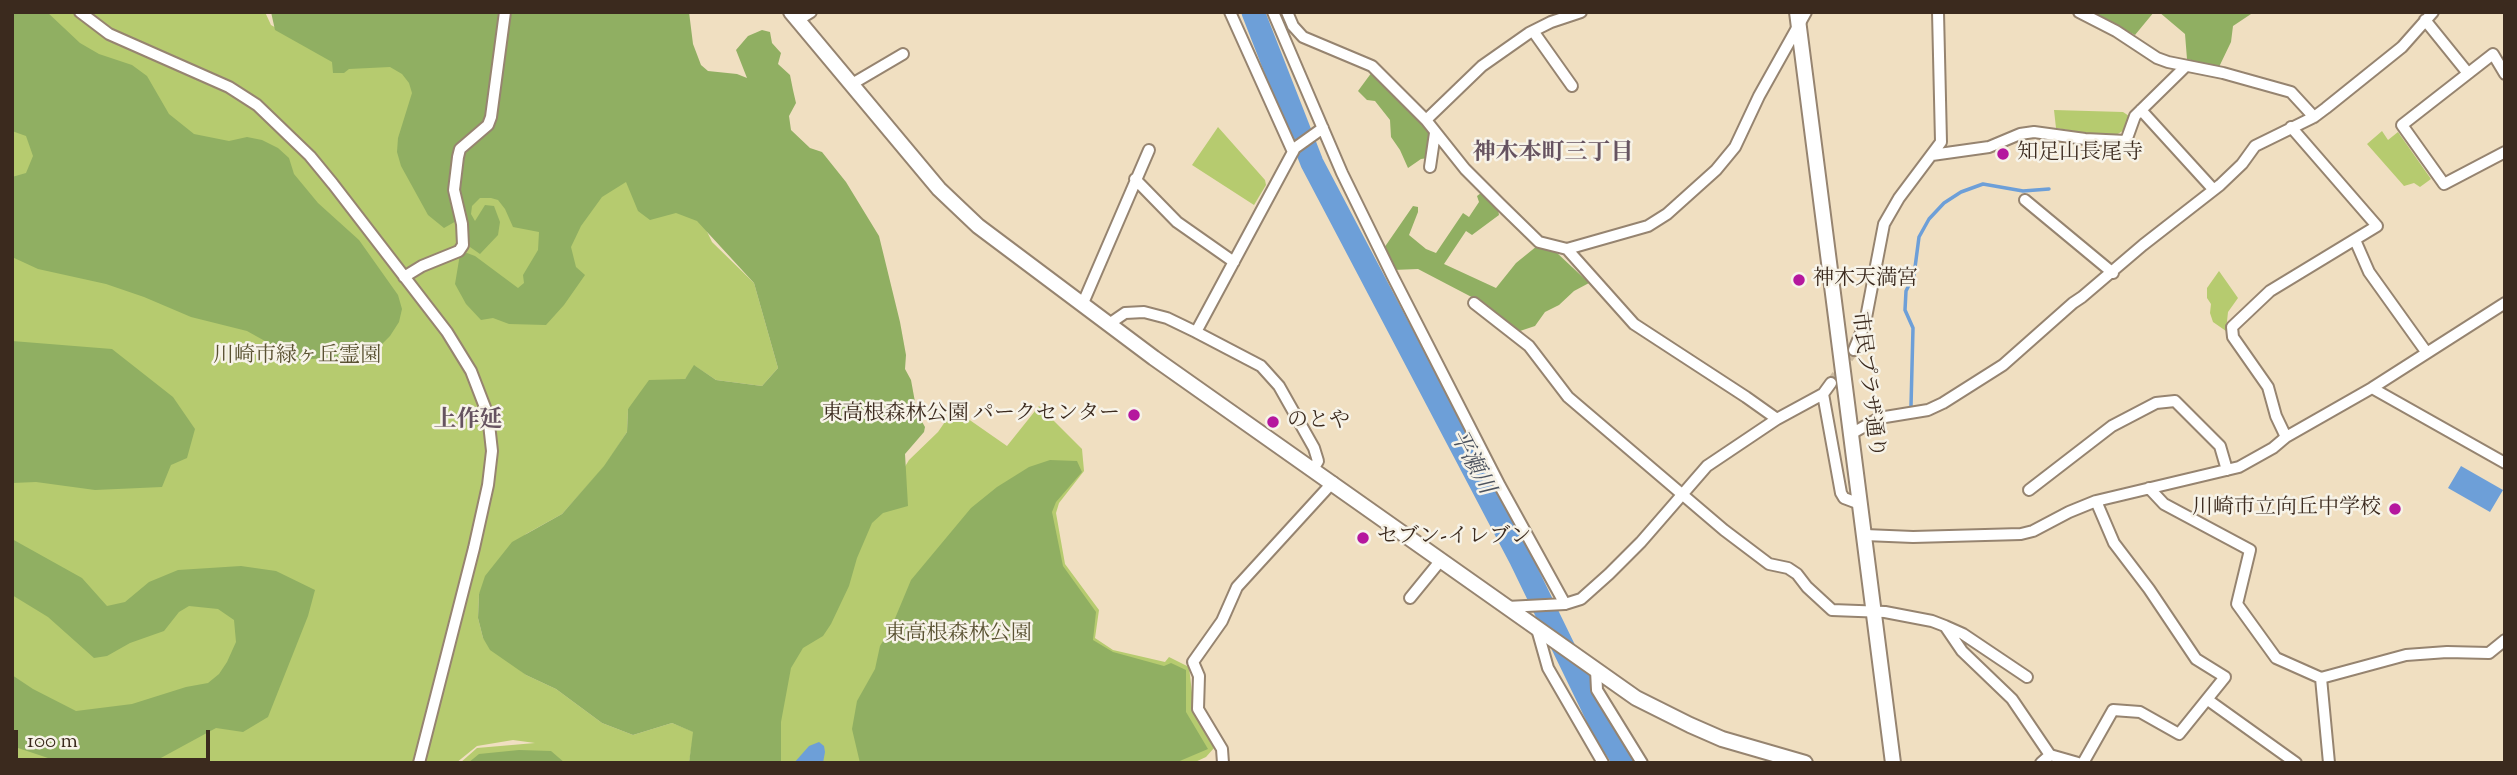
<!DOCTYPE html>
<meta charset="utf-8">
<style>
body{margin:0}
#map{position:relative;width:2517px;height:775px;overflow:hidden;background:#f0dfc1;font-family:"Sorts Mill Goudy",serif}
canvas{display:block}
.frame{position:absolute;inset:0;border:14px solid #3b2a1e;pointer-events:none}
.scale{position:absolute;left:14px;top:730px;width:196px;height:32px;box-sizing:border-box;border:4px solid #3b2a1e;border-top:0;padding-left:9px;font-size:21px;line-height:24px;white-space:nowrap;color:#3b2a1e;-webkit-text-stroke:5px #f7f3e8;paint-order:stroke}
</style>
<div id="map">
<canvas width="2517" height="775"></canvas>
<div class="frame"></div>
<div class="scale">100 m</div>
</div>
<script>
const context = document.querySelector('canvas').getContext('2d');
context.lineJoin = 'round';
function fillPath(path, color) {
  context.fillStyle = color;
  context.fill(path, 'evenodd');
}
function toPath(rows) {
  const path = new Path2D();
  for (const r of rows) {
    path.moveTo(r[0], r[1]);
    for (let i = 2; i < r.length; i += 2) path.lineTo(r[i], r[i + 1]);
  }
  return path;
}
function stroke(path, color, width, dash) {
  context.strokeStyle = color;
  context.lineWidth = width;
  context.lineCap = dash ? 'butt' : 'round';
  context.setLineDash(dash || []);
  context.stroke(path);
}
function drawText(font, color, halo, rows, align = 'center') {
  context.font = font + ' "Sorts Mill Goudy","Noto Serif JP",serif';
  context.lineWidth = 5;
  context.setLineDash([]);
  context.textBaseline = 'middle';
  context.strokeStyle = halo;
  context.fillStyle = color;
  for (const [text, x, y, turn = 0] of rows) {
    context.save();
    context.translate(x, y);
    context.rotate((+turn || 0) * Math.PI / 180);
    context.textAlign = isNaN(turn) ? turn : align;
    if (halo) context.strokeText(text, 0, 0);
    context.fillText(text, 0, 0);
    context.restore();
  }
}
const green = toPath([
 [12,12,265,12,271,25,335,61,390,43,624,169,701,219,712,242,754,283,778,368,762,386,716,380,695,366,685,379,628,409,627,432,605,466,562,514,526,534,479,594,478,618,483,638,526,675,556,689,602,723,633,735,672,723,694,732,689,763,460,763,477,748,535,743,513,740,477,746,456,763,12,763],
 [2054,110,2123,112,2129,116,2126,129,2116,135,2086,133,2056,128],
 [1218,127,1265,180,1266,185,1254,205,1192,165],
 [2382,131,2388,140,2398,132,2431,179,2420,187,2414,183,2404,186,2367,144],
 [2219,271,2238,298,2228,312,2226,331,2213,322,2210,313,2211,304,2207,298,2207,288],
 [1039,406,1082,449,1084,471,1059,503,1056,513,1065,564,1099,610,1095,638,1113,650,1165,662,1169,657,1189,667,1194,710,1214,748,1206,757,1193,763,778,763,780,666,839,576,909,460,938,432,951,413,951,407,1007,446]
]);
const forest = toPath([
 [12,12,47,12,80,43,99,54,132,65,147,76,169,114,194,134,229,141,247,137,262,140,278,148,289,158,294,174,318,203,359,240,398,295,402,309,399,322,390,336,377,349,354,356,299,360,247,331,191,317,144,297,106,284,38,269,12,257,12,177,26,173,33,156,26,136,12,131],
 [271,12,689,12,693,44,701,65,708,71,737,74,747,78,736,50,748,36,762,30,770,32,772,43,781,53,778,64,790,75,793,90,796,103,789,116,791,130,810,148,822,152,846,182,879,236,900,322,906,355,905,369,911,380,917,413,925,427,924,432,905,454,908,506,883,513,872,523,857,558,849,586,831,624,823,636,803,648,791,668,781,722,781,763,689,763,693,732,672,723,633,735,602,723,556,689,526,675,490,650,483,638,478,618,479,594,485,576,512,542,562,514,604,466,627,432,628,409,649,380,685,379,694,365,716,380,762,386,778,368,754,283,697,221,676,213,650,220,638,211,626,182,602,197,581,226,571,247,576,267,585,275,564,305,546,325,509,324,493,318,481,320,466,304,455,284,460,254,467,253,475,256,518,288,524,283,523,275,538,250,539,232,513,227,505,209,498,200,491,198,480,198,472,206,471,214,475,221,485,205,494,206,500,222,498,235,480,254,470,247,465,216,444,228,428,215,401,166,397,152,398,138,412,93,409,83,402,74,390,67,349,69,344,73,333,73,332,62,275,30],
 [2091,12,2154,12,2135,35],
 [2159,12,2254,12,2233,26,2231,42,2219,67,2187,59,2185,34],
 [1372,72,1430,130,1428,158,1421,159,1408,168,1400,150,1391,137,1390,120,1375,101,1367,100,1358,91],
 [1481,193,1498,209,1499,215,1472,235,1466,231,1444,264,1496,288,1516,263,1537,246,1556,252,1589,283,1574,291,1559,305,1545,312,1535,326,1520,331,1485,304,1418,269,1393,270,1384,248,1413,206,1418,207,1418,212,1409,235,1426,249,1436,253,1463,213,1469,217,1479,202,1477,196],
 [12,341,112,349,173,397,195,429,187,458,171,465,162,487,95,490,36,482,12,483],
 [1050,460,1077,461,1082,472,1056,502,1052,512,1063,566,1096,612,1093,640,1113,652,1164,666,1171,663,1186,670,1186,712,1208,749,1175,763,860,763,852,729,857,701,875,669,880,646,891,628,911,580,971,508,997,487,1029,467],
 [12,539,82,578,107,606,125,602,149,582,178,570,241,566,276,571,315,590,308,616,268,717,243,732,216,728,159,759,119,763,63,763,12,746,12,675,33,689,76,711,132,704,186,687,208,683,219,674,227,662,236,642,234,620,218,609,189,606,179,612,164,631,130,643,107,656,94,658,48,617,12,595],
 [519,750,551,751,565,763,468,763,479,754]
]);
const water = toPath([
 [2461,466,2503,490,2490,512,2448,488],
 [819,742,824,746,825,752,823,763,794,763,809,746]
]);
const stream = toPath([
 [1911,406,1913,328,1905,310,1906,291,1914,275,1919,237,1929,219,1944,203,1961,192,1983,184,2023,191,2049,189]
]);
const river = toPath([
 [1253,12,1312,163,1521,560,1604,731,1625,763]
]);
const minorTunnel = toPath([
 [1831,383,1854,350]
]);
const minor = toPath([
 [80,12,109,34,229,87,257,105,310,156,333,184,447,332,471,371,488,415,492,451,488,485,474,548,419,763],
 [1230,12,1293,152],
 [1273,12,1342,173,1392,275,1500,486,1565,604],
 [1287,12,1293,26,1303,37,1372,66,1426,120,1465,169,1500,204,1539,242,1567,249,1634,324,1746,397,1777,419],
 [2079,12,2116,31,2157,58,2168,62,2223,73,2291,92,2314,117],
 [798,20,811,12],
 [2425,20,2467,72],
 [1533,31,1572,86],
 [2505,74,2493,54,2402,125,2444,184,2505,152],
 [852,84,903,54],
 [2141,110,2213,189],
 [1426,120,1482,66,1529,33,1551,22,1581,12],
 [1932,155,1989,147,2020,134,2034,132,2085,139,2126,141,2135,116,2185,67],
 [1430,167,1435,133],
 [1135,179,1177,222,1234,262],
 [2025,200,2113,273],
 [2355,240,2369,272,2427,353],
 [1567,249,1648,226,1667,214,1716,170,1735,147,1759,96,1806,12],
 [404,277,422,266,459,251,463,245,462,224,454,190,458,157,460,149,488,125,491,117,505,12],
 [1083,303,1149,150],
 [1474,303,1529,346,1568,397,1724,530,1769,564,1788,568,1797,574,1807,587,1832,610,1885,612,1932,621,1945,626,1962,651,2012,699,2050,755],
 [1109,324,1125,313,1144,312,1167,318,1196,332,1261,366,1279,386,1314,448,1318,461,1313,469],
 [1196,332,1295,148,1323,128],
 [1854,350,1865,323,1884,224,1899,198,1941,142,1938,12],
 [2372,388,2505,463],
 [1823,394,1841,493,1844,498,1860,504],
 [1851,434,1879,418,1928,410,1943,403,2003,365,2073,303,2082,297,2143,245,2220,185,2242,164,2255,146,2314,117,2326,108,2402,47,2433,12],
 [2286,437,2276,416,2268,387,2233,337,2232,327,2270,291,2377,226,2291,127],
 [2149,488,2164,504,2250,550,2237,604,2276,658,2321,678,2406,655,2447,652,2489,653,2505,640],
 [2029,490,2112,426,2156,403,2175,401,2220,446,2227,470],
 [1865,535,1913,537,2021,534,2033,531,2069,512,2096,501,2239,467,2273,448,2286,437,2372,388,2505,303],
 [1410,598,1441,560],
 [1507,607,1565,604,1581,599,1609,574,1641,542,1707,466,1777,419,1823,394,1831,383],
 [1945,626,1963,634,2027,677],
 [1537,629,1548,668,1603,763],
 [1596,670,1597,690,1642,763],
 [2321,678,2329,763],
 [2208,700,2296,763],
 [1223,763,1222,749,1198,709,1199,676,1193,662,1222,621,1237,587,1333,482],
 [2041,763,2050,755,2078,763],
 [2083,763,2113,710,2140,712,2179,734,2225,677,2196,659,2149,589,2114,543,2096,501]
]);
const tertiary = toPath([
 [791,12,939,189,978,226,1154,358,1636,698,1690,725,1722,739,1805,763],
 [1797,12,1893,763]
]);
const markers = [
 [2003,154,7,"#b5179e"],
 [1799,280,7,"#b5179e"],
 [1134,415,7,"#b5179e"],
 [1273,422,7,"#b5179e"],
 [2395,509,7,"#b5179e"],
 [1363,538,7,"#b5179e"]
];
const poiNames = [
 ["知足山長尾寺",2017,154],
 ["神木天満宮",1813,280],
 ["東高根森林公園 パークセンター",1120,415,"right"],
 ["のとや",1287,422],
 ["川崎市立向丘中学校",2381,509,"right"],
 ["セブン-イレブン",1377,538]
];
const parkNames = [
 ["川崎市緑ヶ丘霊園",297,357],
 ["東高根森林公園",958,635]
];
const streetNames = [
 ["市民プラザ通り",1866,385,83]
];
const neighbourhoodNames = [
 ["神木本町三丁目",1553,155],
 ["上作延",468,422]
];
const waterNames = [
 ["平瀬川",1470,463,62]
];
fillPath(green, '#b6cb6f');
fillPath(forest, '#90af62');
fillPath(water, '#6d9fd8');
stroke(stream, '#6d9fd8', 3.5);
stroke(river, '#6d9fd8', 23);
stroke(minorTunnel, '#ccbba0', 10, [10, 5]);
stroke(minor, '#968470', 14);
stroke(tertiary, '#968470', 18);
stroke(minor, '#fff', 10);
stroke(tertiary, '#fff', 14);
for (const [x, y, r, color] of markers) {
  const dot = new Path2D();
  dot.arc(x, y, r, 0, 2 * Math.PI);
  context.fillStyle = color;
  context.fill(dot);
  stroke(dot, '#f7f3e8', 2.5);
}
drawText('21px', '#3b2a1e', '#f7f3e8', poiNames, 'left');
drawText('21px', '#5a5232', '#f7f3e8', parkNames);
drawText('21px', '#3b2a1e', '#f7f3e8', streetNames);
drawText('bold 23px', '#665360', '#f7f3e8', neighbourhoodNames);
drawText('italic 23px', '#4c535f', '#f7f3e8', waterNames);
</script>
